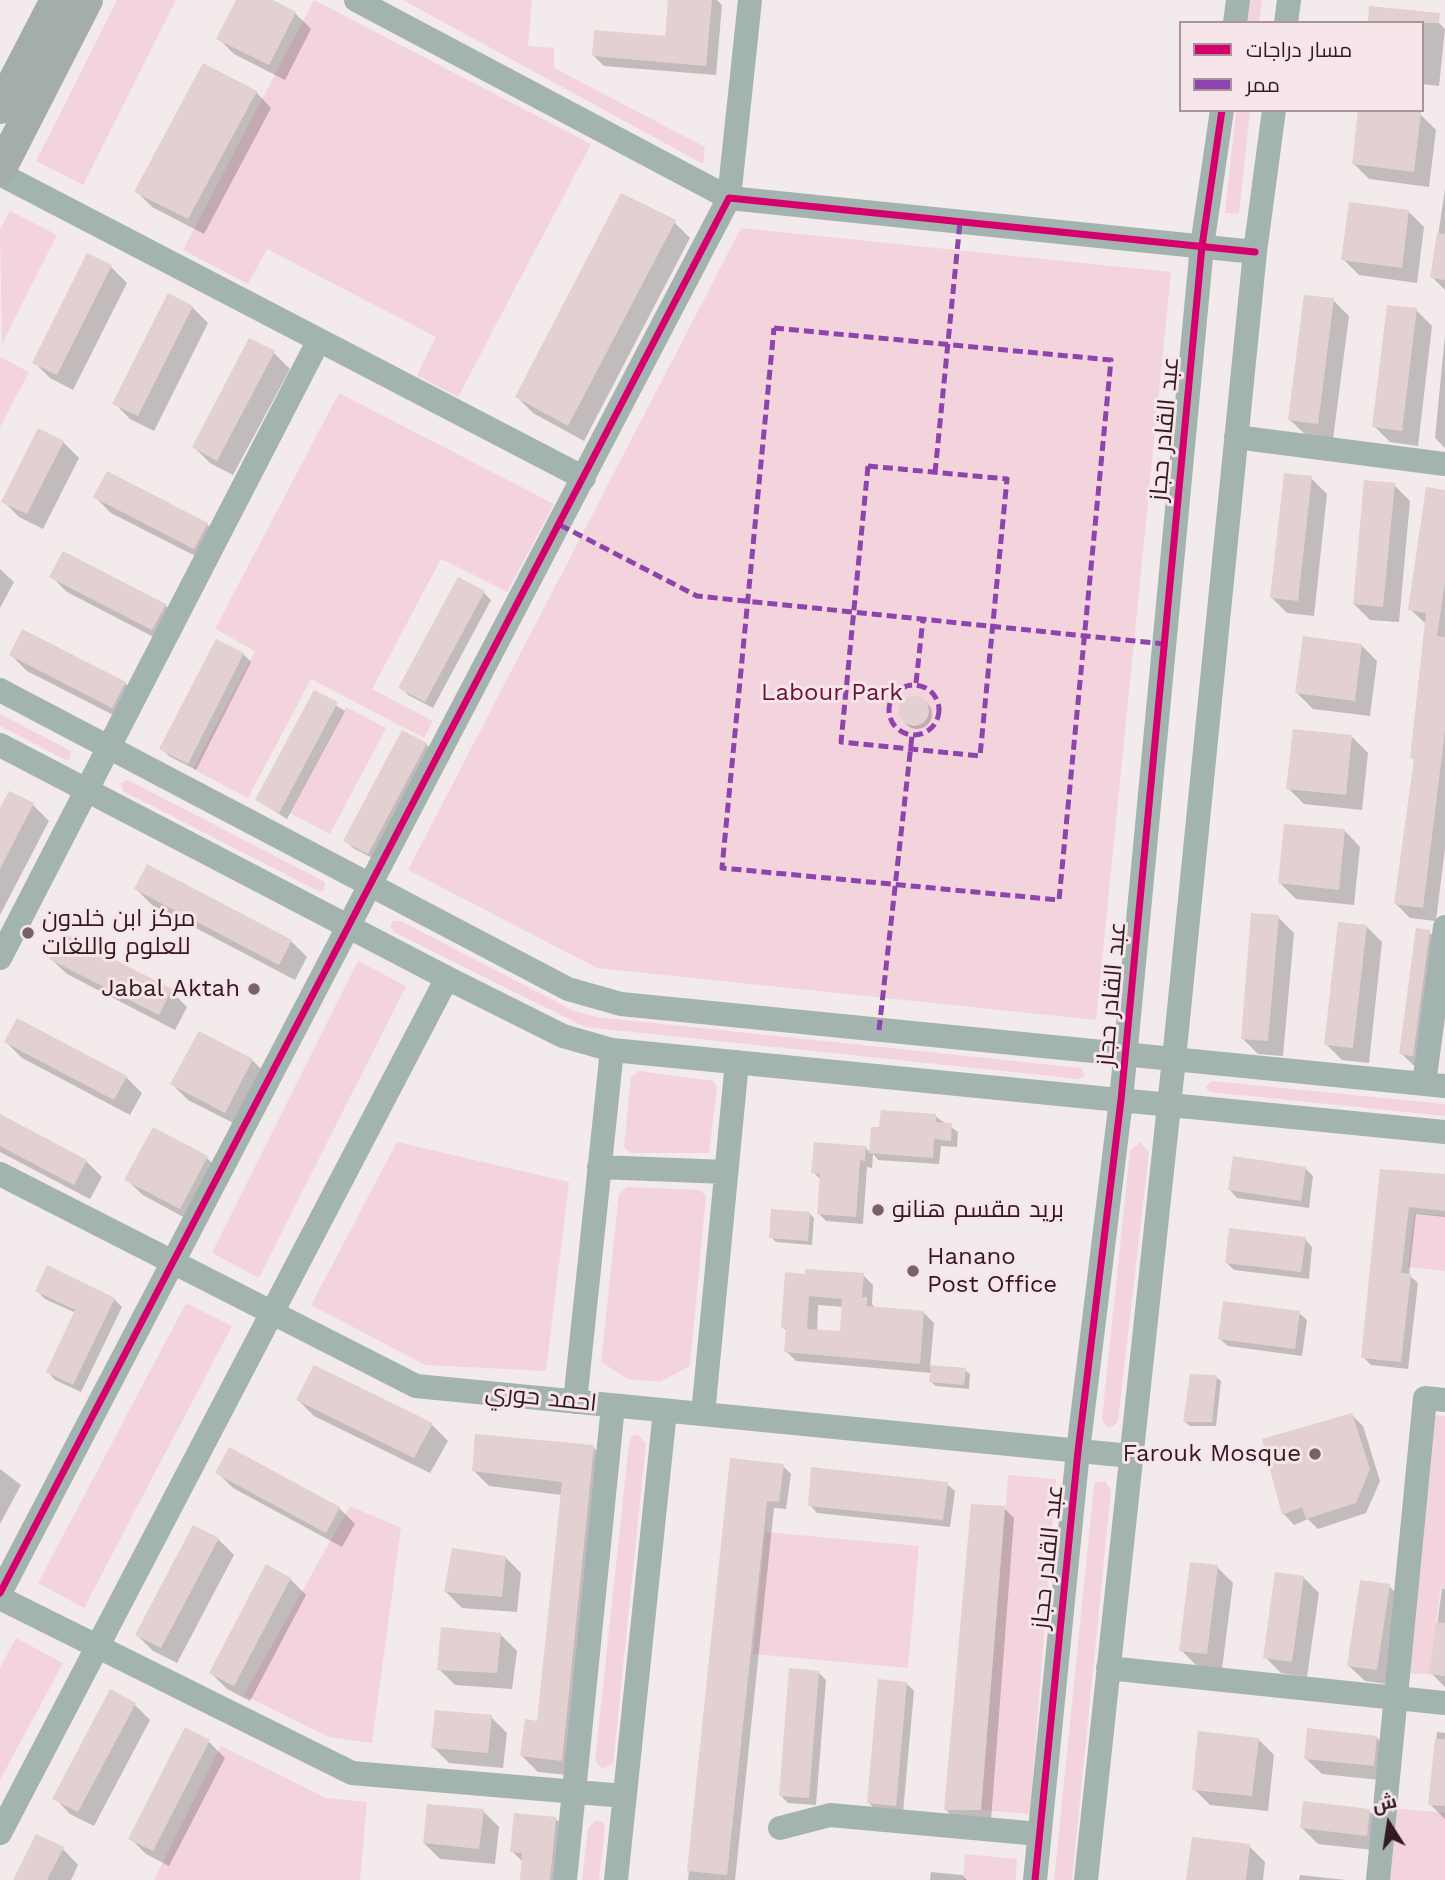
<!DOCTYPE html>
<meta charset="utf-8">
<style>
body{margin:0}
#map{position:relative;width:1445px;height:1880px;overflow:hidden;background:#f2eaeb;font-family:"Work Sans",Cairo,sans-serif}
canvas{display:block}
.legend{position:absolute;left:1179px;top:21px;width:245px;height:91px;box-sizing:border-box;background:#f6e6e9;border:2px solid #a99499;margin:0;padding:9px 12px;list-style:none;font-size:21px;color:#351921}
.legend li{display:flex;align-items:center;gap:14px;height:35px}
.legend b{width:35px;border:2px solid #a99499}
.north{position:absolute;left:1354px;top:1789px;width:70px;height:70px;-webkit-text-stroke:5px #f6e6e9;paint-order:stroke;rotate:348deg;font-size:19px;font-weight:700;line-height:28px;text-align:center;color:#351921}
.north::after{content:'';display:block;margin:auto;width:24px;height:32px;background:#351921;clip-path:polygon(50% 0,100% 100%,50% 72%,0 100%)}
</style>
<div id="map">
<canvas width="1445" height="1880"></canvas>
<ul class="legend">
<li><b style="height:9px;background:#d6006c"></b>مسار دراجات</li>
<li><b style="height:9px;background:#8e44ad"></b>ممر</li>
</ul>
<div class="north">ش</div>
</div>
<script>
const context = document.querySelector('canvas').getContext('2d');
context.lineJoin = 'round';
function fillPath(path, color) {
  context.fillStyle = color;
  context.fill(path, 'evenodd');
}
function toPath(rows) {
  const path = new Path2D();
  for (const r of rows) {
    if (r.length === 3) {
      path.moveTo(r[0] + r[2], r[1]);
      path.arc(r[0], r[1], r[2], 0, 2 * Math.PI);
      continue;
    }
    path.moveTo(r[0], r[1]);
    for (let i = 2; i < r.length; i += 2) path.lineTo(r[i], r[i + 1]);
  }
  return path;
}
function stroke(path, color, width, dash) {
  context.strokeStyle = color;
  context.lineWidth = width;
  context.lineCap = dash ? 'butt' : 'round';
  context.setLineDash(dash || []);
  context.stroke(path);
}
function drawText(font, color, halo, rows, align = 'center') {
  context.font = font + ' "Work Sans",Cairo,sans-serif';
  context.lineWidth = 6;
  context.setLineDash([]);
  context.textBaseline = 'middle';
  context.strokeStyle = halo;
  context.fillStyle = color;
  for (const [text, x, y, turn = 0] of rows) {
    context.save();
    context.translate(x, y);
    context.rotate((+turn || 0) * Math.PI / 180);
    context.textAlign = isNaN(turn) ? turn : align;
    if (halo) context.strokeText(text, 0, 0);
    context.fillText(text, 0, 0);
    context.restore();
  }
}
const green = toPath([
 [117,0,176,0,83,185,36,161],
 [314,0,591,144,458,397,417,375,436,337,267,249,248,284,183,250],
 [403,0,532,0,528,46,554,48,554,68,705,147,703,164],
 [1247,0,1262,0,1259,23,1245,23],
 [1236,110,1250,110,1239,214,1225,213],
 [10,211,57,235,2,344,0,230],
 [741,228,1171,272,1096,1020,597,968,408,870],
 [0,357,29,372,0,427],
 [339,393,554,504,507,592,441,559,372,689,433,721,424,738,311,679,248,798,193,769,255,651,215,629],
 [346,707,386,728,330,834,290,813],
 [0,714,71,751,70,759,66,760,0,726],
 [128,780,325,882,324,890,320,892,123,791,121,783],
 [393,921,401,921,574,1011,596,1017,1081,1068,1085,1076,1079,1079,585,1027,394,932,390,926],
 [358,961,406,986,259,1278,212,1253],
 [639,1071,714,1081,717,1088,709,1153,631,1153,624,1147,631,1077],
 [1212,1081,1445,1104,1445,1116,1210,1092,1205,1087],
 [397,1142,569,1182,546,1371,425,1365,311,1305],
 [1140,1142,1149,1152,1118,1421,1113,1427,1107,1427,1102,1419,1130,1151],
 [627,1187,700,1190,706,1196,690,1366,660,1382,628,1379,601,1362,619,1194],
 [1414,1213,1445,1216,1445,1271,1408,1267],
 [186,1303,232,1326,84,1608,38,1583],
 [1435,1415,1445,1416,1445,1587,1441,1587,1429,1674,1402,1673],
 [638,1435,646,1443,613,1764,602,1769,595,1761,629,1443,632,1436],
 [1008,1475,1056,1479,1030,1814,981,1810],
 [1105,1481,1111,1490,1072,1880,1054,1880,1094,1486,1096,1482],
 [350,1506,401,1528,372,1743,329,1737,244,1695],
 [765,1532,919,1546,908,1668,753,1654],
 [16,1638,63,1663,0,1780,0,1668],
 [221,1746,326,1798,367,1802,360,1880,154,1880],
 [1383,1807,1445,1813,1445,1880,1377,1880],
 [595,1820,603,1822,605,1828,599,1880,582,1880,588,1829],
 [965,1854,1017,1859,1016,1880,963,1880]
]);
const shadow = toPath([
 [238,0,269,0,295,13,311,29,285,80,234,54,218,38],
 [670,0,717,0,722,5,716,75,604,66,594,56,667,38],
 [1429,13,1445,29,1439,86,1422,84,1422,23],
 [256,92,271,108,204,234,152,207,136,191],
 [1360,110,1420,114,1436,130,1429,187,1369,179,1353,163],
 [1445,189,1445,290,1432,277],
 [1408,211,1424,227,1417,283,1359,275,1343,259],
 [674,222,690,238,584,441,533,413,517,397],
 [88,255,111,267,127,283,73,390,50,378,34,362],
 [1333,300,1349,316,1333,439,1306,435,1290,420],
 [192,307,208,323,154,431,130,419,114,403],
 [1416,310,1432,326,1418,446,1390,442,1374,426],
 [1445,335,1445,448,1435,438],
 [274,353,290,369,233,475,210,463,194,447],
 [63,442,79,458,43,529,19,517,3,501],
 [1311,478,1327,494,1314,616,1287,613,1271,597],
 [1394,485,1410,501,1399,622,1370,620,1354,604],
 [1445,492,1445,848,1436,921,1410,918,1396,904,1415,761,1412,757,1426,624,1410,609],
 [95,497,207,524,223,540,211,564,111,513],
 [0,569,14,582,0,608],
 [51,576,165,605,181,621,169,645,67,592],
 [483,592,491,600,433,708,408,695,401,687],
 [1361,645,1377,661,1370,716,1313,709,1297,693],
 [243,654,251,662,196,770,169,756,162,749],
 [11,655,125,683,141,699,129,723,27,671],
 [314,692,345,711,287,819,257,800],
 [917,714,15],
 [1352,737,1368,753,1362,810,1304,804,1288,788],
 [426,744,434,752,376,860,353,848,345,840],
 [33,805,49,821,0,915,0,812],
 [1345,831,1360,847,1354,905,1296,899,1280,883],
 [136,889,291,941,307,957,295,980,152,905],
 [1278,917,1294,933,1283,1056,1258,1054,1242,1038],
 [1366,926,1382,942,1369,1063,1342,1060,1326,1044],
 [1429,932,1445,948,1417,1069,1401,1053],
 [63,935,171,991,187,1007,175,1030,67,974,51,959],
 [6,1042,126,1077,142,1093,130,1115,22,1058],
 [252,1060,268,1076,241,1127,188,1100,172,1084],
 [0,1116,86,1161,102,1177,90,1199,0,1152],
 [935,1116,958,1132,957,1147,941,1146,939,1164,878,1160,873,1154,872,1168,867,1167,863,1224,826,1221,818,1213,821,1180,813,1172,865,1147,871,1153,873,1129],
 [207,1158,223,1174,196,1224,143,1195,127,1180],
 [1305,1168,1313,1176,1309,1208,1237,1198,1230,1190],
 [1382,1171,1445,1177,1445,1217,1416,1214,1409,1275,1418,1283,1408,1369,1371,1365,1363,1357],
 [810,1214,814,1218,812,1245,776,1242,771,1237],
 [1305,1239,1312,1247,1309,1279,1234,1270,1226,1262],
 [787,1274,863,1275,873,1285,872,1304,876,1309,924,1313,934,1323,930,1367,965,1370,970,1374,969,1389,936,1386,931,1382,932,1373,796,1361,786,1351,788,1332,783,1327],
 [818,1305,844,1307,842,1333,817,1332],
 [37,1291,114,1299,122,1307,81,1392,55,1380,48,1372,76,1313,45,1299],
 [1299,1313,1307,1320,1302,1356,1228,1346,1220,1339],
 [315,1368,432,1425,448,1441,430,1473,314,1416,298,1400],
 [1216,1377,1221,1381,1216,1426,1190,1426,1185,1422],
 [1352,1415,1363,1426,1380,1481,1366,1513,1318,1529,1308,1519,1294,1525,1284,1514],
 [593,1447,609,1463,577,1776,538,1772,522,1756,539,1723,562,1495,489,1486,473,1470],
 [732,1460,783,1466,791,1474,786,1509,774,1508,735,1880,688,1880],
 [0,1469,21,1485,0,1524],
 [217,1472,339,1508,355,1524,342,1547,233,1488],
 [947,1484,955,1491,950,1527,817,1513,810,1505],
 [1004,1508,1014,1518,991,1820,956,1820,946,1810],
 [218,1539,234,1555,177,1663,153,1651,137,1635],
 [505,1557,521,1573,517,1612,462,1608,446,1592],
 [1217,1567,1233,1583,1222,1669,1197,1666,1181,1650],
 [1303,1577,1319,1593,1307,1677,1281,1673,1265,1657],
 [290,1579,306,1595,250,1701,227,1689,211,1673],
 [1389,1586,1405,1602,1393,1685,1365,1681,1349,1666],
 [1442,1588,1445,1589,1445,1687,1431,1673],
 [501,1635,517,1651,512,1689,455,1685,439,1669],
 [818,1672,826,1680,816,1805,788,1803,780,1795],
 [906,1683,914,1691,903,1813,876,1810,869,1803],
 [134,1704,150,1720,94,1826,70,1814,55,1798],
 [491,1717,507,1733,503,1768,449,1763,433,1747],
 [1437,1732,1445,1733,1445,1819,1430,1804],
 [1376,1737,1392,1753,1390,1781,1322,1774,1306,1759],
 [1258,1739,1274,1755,1268,1811,1210,1805,1194,1789],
 [209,1742,225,1758,169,1866,146,1854,130,1838],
 [483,1811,499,1827,495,1864,440,1859,424,1843],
 [1369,1811,1385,1827,1383,1851,1318,1844,1302,1828],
 [556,1819,572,1835,567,1880,521,1880,523,1862,512,1851],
 [1249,1846,1265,1862,1263,1880,1188,1880],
 [63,1849,78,1865,71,1880,15,1880],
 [931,1872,962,1875,967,1880,930,1880],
 [1300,1875,1346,1880,1299,1880]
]);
const building = toPath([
 [236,0,273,0,296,12,269,65,216,39],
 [668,0,712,0,706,66,592,56,594,30,665,36],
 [1369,6,1440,13,1439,23,1368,23],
 [203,63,257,91,188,219,134,192],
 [1358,110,1421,112,1414,172,1352,164],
 [621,193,676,220,568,426,515,397],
 [1349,202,1409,210,1402,268,1341,260],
 [1437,233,1445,234,1445,280,1430,278],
 [87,253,112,265,57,375,32,363],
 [168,293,193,306,138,416,112,404],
 [1304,295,1334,298,1318,424,1288,420],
 [1387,305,1417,308,1402,431,1372,427],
 [249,338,275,351,217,461,192,447],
 [38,428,64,441,27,514,1,502],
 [107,471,208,523,194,549,93,497],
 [1284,473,1312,476,1298,601,1270,598],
 [1364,480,1395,483,1383,607,1353,604],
 [1426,487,1445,490,1445,582,1437,636,1445,637,1445,731,1423,908,1394,904,1414,759,1410,758,1426,613,1408,610],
 [63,551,166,604,152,630,49,577],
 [458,577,485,591,425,702,398,688],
 [22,629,126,682,112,708,9,655],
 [1303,636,1362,644,1355,701,1295,693],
 [216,639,244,653,188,764,159,749],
 [314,690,338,702,279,813,255,800],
 [914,711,15],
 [1293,729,1352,735,1346,795,1286,789],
 [402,730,427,743,368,854,343,841],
 [9,791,34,803,0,869,0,808],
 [1284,824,1345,829,1339,890,1278,883],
 [147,864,292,940,279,965,134,889],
 [1251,913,1279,915,1268,1041,1241,1039],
 [1338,922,1367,925,1353,1048,1324,1045],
 [1416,928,1430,930,1413,1056,1399,1054],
 [63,933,172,989,159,1015,49,959],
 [17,1018,127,1076,114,1100,4,1042],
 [199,1031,253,1059,225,1113,170,1084],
 [881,1110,936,1114,936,1122,952,1123,951,1141,934,1139,933,1158,869,1153,871,1127,879,1127],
 [0,1114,87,1160,74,1185,0,1146],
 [153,1127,208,1156,180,1209,124,1180],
 [814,1142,866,1146,865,1161,860,1160,856,1217,817,1214,820,1174,811,1173],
 [1233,1156,1306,1167,1301,1201,1228,1190],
 [1380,1169,1445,1174,1445,1211,1409,1207,1401,1273,1411,1274,1401,1362,1361,1358],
 [771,1209,810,1212,808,1241,769,1238],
 [1229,1228,1306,1237,1301,1272,1225,1263],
 [47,1265,115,1298,73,1385,46,1372,75,1310,35,1291],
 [805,1269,864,1273,862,1297,867,1297,867,1306,924,1311,920,1364,784,1352,786,1328,781,1328,785,1272,805,1274],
 [809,1296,842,1299,840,1331,807,1329],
 [1223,1301,1300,1311,1295,1349,1218,1339],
 [314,1365,433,1423,414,1458,296,1400],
 [931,1365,966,1368,964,1385,929,1382],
 [1190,1374,1217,1375,1212,1422,1183,1422],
 [1352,1413,1370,1469,1356,1503,1306,1519,1302,1507,1282,1515,1262,1439],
 [475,1434,594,1445,562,1761,520,1756,525,1719,537,1721,562,1482,472,1471],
 [229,1447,340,1507,326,1533,215,1473],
 [730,1458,784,1464,779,1502,767,1501,727,1875,687,1871],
 [811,1467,948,1482,943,1520,808,1506],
 [971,1504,1005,1506,981,1810,944,1810],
 [193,1525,219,1538,161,1648,135,1635],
 [452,1548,506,1556,502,1597,444,1592],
 [1190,1562,1218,1565,1207,1654,1179,1651],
 [266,1564,291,1578,234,1686,209,1673],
 [1275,1572,1304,1576,1292,1662,1263,1658],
 [1360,1580,1390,1584,1377,1670,1347,1666],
 [1436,1622,1445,1623,1445,1676,1429,1674],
 [441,1627,501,1633,497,1673,437,1670],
 [789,1668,819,1671,809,1798,779,1796],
 [878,1679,907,1682,896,1806,867,1803],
 [110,1689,136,1703,78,1812,52,1799],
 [435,1710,492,1715,488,1753,431,1748],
 [185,1727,210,1740,153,1851,128,1839],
 [1307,1728,1377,1736,1374,1766,1304,1759],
 [1198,1731,1259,1738,1252,1796,1192,1790],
 [1435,1739,1445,1739,1445,1806,1428,1805],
 [1303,1801,1370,1809,1367,1836,1300,1828],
 [427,1804,484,1809,479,1849,423,1843],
 [514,1813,556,1817,550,1880,520,1880,522,1853,510,1852],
 [36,1834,64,1847,47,1880,13,1880],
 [1192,1837,1250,1844,1246,1880,1186,1880]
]);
const minor = toPath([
 [356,0,729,198,750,0],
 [1235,23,1238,0],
 [1286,23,1289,0],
 [0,174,584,478],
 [1236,437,1445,464],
 [0,690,568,989,621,1004,1445,1086],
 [0,745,447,978,563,1036,612,1050,1445,1132],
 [0,958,319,340],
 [1424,1084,1445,927],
 [599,1167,726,1172],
 [0,1174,416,1386,1131,1456],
 [575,1402,612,1050],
 [703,1414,737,1062],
 [0,1593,729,198,1255,252],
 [0,1598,352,1773,624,1796],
 [1108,1668,1445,1703],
 [780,1828,830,1815,1039,1834],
 [0,1833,447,978],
 [565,1880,613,1406],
 [616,1880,665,1411],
 [1035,1880,1078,1451,1121,1100,1202,246,1222,110],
 [1086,1880,1174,1059,1255,252,1274,110],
 [1378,1880,1425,1398,1445,1400]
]);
const major = toPath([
 [0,108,56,0],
 [0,170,87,0]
]);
const quiet = toPath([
 [774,328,1111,360,1059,900,722,868,774,328],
 [868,466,1007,479,980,756,841,742,868,466],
 [935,473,960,222],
 [560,525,697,596,1164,644],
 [916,683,923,619],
 [914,710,25],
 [879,1030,912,736]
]);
const cycleway = toPath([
 [0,1593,729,198,1255,252],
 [1035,1880,1078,1451,1121,1100,1202,246,1222,110]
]);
const markers = [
 [28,933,7,"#776268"],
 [254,989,7,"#776268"],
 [878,1210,7,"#776268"],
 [913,1271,7,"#776268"],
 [1315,1454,7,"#776268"]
];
const streetNames = [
 ["عبد القادر حجاز",1165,429,-85],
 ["عبد القادر حجاز",1112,994,-85],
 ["احمد حوري",541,1398,6],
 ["عبد القادر حجاز",1048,1557,-84]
];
const parkNames = [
 ["Labour Park",832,693]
];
const poiNames = [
 ["مركز ابن خلدون",42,919],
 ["للعلوم واللغات",42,947],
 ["Jabal Aktah",240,989,"right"],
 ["بريد مقسم هنانو",892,1210],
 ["Hanano",927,1257],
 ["Post Office",927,1285],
 ["Farouk Mosque",1301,1454,"right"]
];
fillPath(green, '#f4d4dc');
fillPath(shadow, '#0003');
fillPath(building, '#e3d0d1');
stroke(minor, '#a3b3b0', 24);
stroke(major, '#a3aeab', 32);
stroke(quiet, '#8e44ad', 5, [10, 5]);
stroke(cycleway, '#d6006c', 7);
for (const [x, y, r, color] of markers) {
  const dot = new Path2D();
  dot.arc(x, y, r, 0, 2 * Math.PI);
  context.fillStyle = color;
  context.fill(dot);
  stroke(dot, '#f6e6e9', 2.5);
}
drawText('24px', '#351921', '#f6e6e9', streetNames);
drawText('24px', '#6d0f38', '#f6e6e9', parkNames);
drawText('24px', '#351921', '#f6e6e9', poiNames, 'left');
</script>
